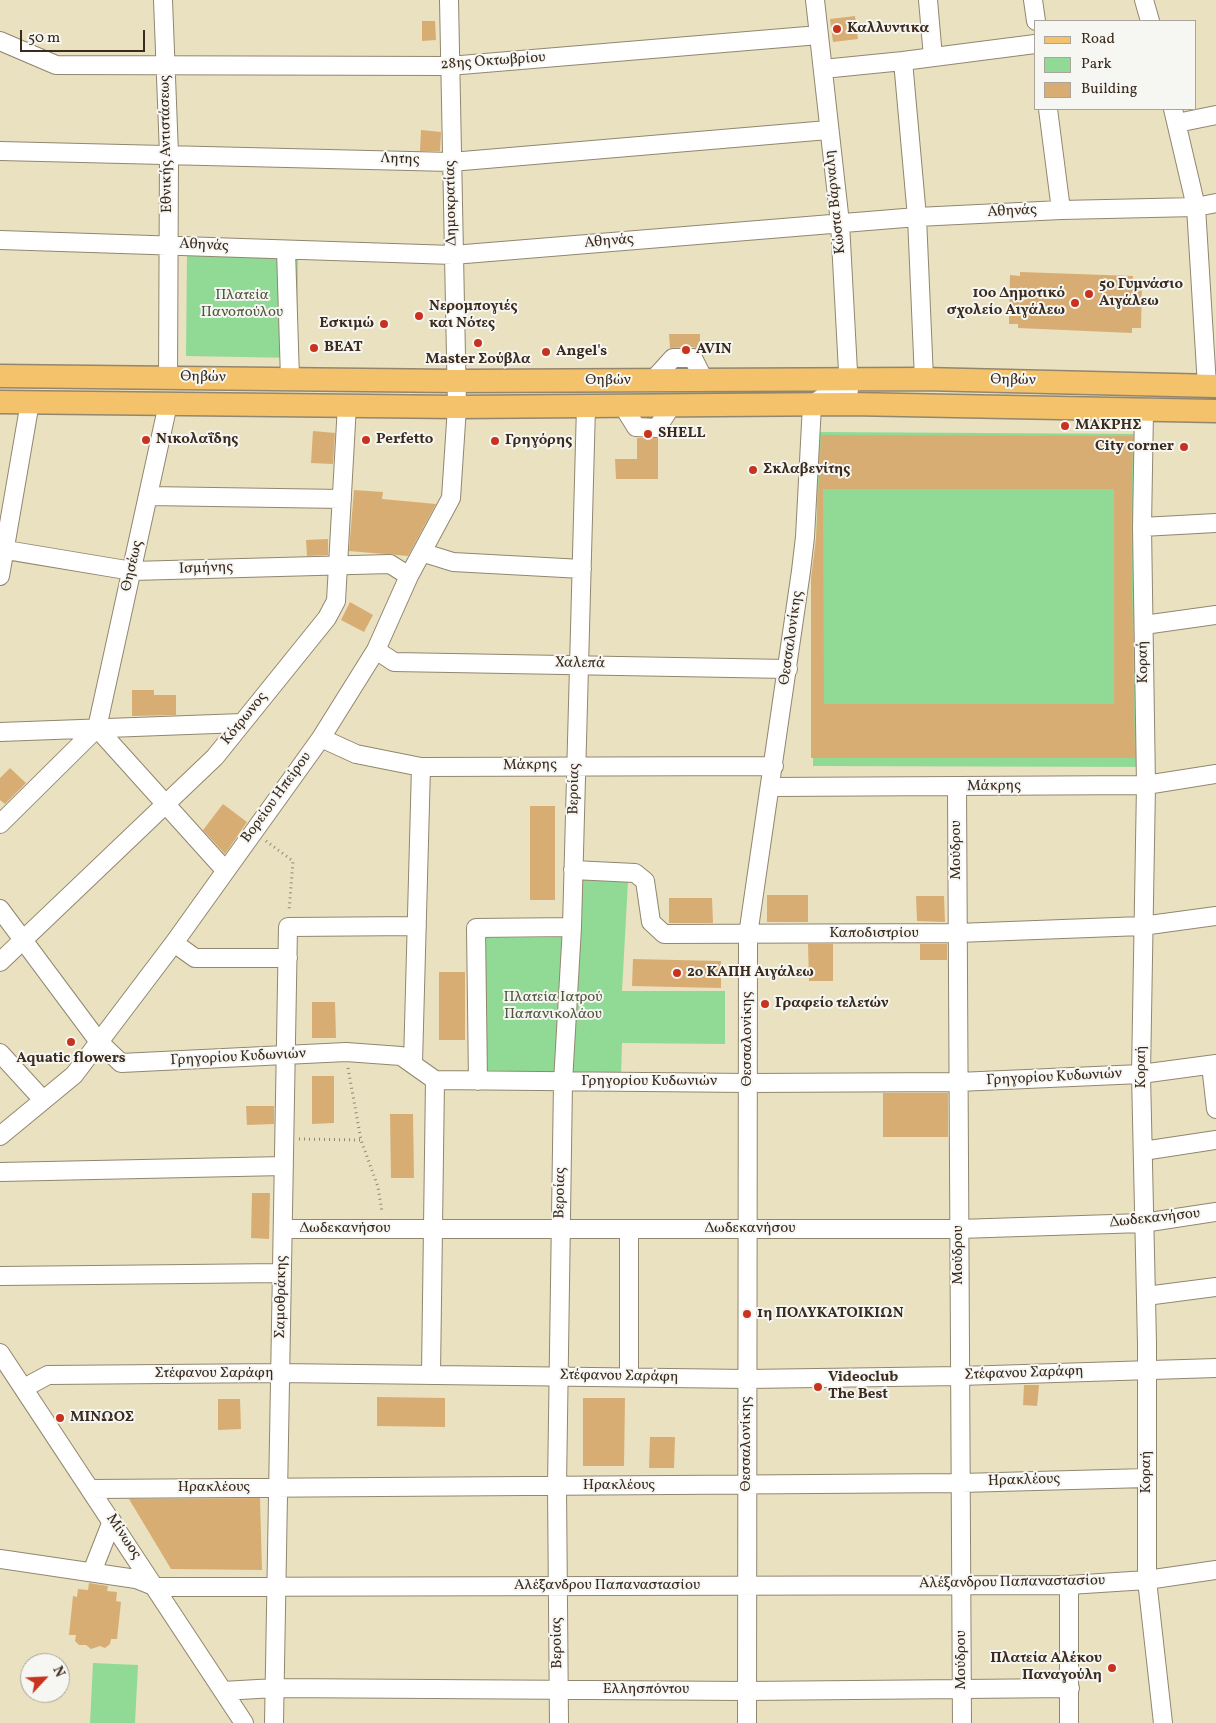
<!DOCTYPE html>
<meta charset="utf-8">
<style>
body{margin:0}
#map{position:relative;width:1216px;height:1723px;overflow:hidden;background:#eae1c0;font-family:Vollkorn,serif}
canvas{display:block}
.legend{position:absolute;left:1034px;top:20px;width:162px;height:90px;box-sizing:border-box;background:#f6f6f2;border:1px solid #aba49d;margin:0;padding:6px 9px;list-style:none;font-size:15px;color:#3b2a1e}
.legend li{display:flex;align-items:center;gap:10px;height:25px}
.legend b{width:25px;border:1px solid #aba49d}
.north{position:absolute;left:20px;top:1653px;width:50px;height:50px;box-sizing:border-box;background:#f6f6f2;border:1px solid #aba49d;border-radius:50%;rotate:65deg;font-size:14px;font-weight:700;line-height:20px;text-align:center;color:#3b2a1e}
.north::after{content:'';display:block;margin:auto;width:18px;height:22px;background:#c8321e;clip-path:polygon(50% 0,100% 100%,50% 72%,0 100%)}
.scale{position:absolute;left:20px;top:30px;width:125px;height:22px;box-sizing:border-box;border:2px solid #3b2a1e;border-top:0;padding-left:6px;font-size:15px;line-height:18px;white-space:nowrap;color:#3b2a1e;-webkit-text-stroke:4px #f6f6f2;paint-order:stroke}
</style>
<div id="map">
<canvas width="1216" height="1723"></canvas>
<ul class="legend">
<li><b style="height:6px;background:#f3c26a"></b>Road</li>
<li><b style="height:14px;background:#91da96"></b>Park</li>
<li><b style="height:14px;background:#d8ad73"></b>Building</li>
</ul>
<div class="north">N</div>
<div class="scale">50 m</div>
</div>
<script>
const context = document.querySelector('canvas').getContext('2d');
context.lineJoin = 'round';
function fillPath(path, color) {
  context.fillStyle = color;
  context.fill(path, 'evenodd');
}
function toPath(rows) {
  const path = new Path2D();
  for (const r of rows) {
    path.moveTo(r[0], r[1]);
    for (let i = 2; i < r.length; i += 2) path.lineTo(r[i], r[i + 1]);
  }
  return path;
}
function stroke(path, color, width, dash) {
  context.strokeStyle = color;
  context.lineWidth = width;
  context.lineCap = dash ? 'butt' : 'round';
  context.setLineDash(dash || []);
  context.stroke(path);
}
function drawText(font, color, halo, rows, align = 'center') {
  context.font = font + ' Vollkorn,serif';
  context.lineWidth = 4;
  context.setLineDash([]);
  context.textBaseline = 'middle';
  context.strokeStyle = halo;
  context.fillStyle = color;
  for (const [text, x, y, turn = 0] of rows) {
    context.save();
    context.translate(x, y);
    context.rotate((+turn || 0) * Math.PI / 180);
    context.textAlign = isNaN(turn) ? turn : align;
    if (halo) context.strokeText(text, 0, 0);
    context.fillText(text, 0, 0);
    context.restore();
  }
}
const green = toPath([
 [187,252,298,253,297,358,186,356],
 [818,432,1151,434,1151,767,813,766],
 [578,880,628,882,622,991,725,991,725,1044,622,1043,621,1076,484,1075,484,938,578,937],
 [93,1663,138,1665,135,1723,90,1723]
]);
const building = toPath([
 [855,16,858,39,833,42,830,19],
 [422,21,435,21,436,40,422,41],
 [421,130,441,132,440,151,420,151],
 [1020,272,1133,276,1133,280,1142,281,1141,328,1132,328,1132,333,1018,328,1018,324,1009,324,1010,275,1020,276],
 [669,334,700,334,700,350,693,347,670,348],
 [313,431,335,433,333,464,311,463],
 [821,435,1133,436,1131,527,1135,758,811,758,811,578,816,538],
 [823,489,1114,489,1114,704,824,704],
 [637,438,658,438,658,479,616,479,615,459,637,459],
 [354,490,383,492,382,499,436,504,408,556,349,551],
 [328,539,328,555,307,556,306,540],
 [350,602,373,615,364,632,341,620],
 [132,690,154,690,154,695,176,695,176,715,132,716],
 [10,768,26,783,5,804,0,800,0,778],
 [223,804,247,822,225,854,203,830],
 [530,806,555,806,555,900,530,900],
 [767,895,808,895,808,922,767,922],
 [916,896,944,896,945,922,917,921],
 [669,898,712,898,713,923,669,923],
 [808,944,833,944,833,981,809,981],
 [920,944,947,944,947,960,920,960],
 [633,959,721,961,721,988,632,986],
 [439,972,465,972,465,1040,439,1040],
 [312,1002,335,1002,336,1038,312,1038],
 [312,1076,334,1076,334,1123,312,1124],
 [883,1093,948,1093,948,1137,883,1137],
 [246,1106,274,1106,274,1124,247,1125],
 [390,1114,413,1114,414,1178,391,1178],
 [252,1193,270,1193,269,1239,251,1238],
 [1024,1385,1039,1385,1037,1406,1023,1405],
 [377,1397,445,1398,445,1427,377,1426],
 [583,1398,625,1398,624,1466,583,1466],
 [218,1399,240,1399,241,1429,218,1430],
 [650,1437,675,1437,674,1468,649,1468],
 [260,1498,262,1570,171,1569,129,1499],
 [89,1583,108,1586,107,1591,117,1592,116,1601,121,1602,117,1639,111,1639,110,1644,105,1648,100,1646,91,1649,86,1645,79,1645,75,1641,76,1635,69,1635,73,1596,77,1597,78,1589,88,1590]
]);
const path = toPath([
 [266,841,293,861,289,911],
 [348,1068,361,1140,378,1187,382,1212],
 [299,1139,361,1140]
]);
const minor = toPath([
 [163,0,169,154,168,378],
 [815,0,840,223,849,390],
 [928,0,933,57],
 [1033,0,1036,21],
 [1144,0,1150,21],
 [0,41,56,65,449,66,819,35],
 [903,61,917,217,924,379],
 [823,69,903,61,1035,44],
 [1048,109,1061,210],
 [1173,109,1196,207,1207,386],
 [1177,123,1216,115],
 [0,151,451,162,828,130],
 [0,240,453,255,917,217,1061,210,1196,207,1216,203],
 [286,250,290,379],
 [653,380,673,358,693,358,704,380],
 [623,406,636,427,657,428,672,405],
 [1144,410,1142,527,1146,785,1141,1074,1147,1344,1147,1580,1163,1723],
 [149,496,342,499],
 [1142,527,1216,523],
 [0,549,132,571,390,564,409,576],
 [424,553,453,562,582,569],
 [0,576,30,402],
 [1144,625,1216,615],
 [376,650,394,662,788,669],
 [97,728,168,404],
 [97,728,225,870],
 [0,732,242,723],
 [321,738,356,754,421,767,774,766],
 [770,787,1146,785,1216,774],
 [957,787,962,1723],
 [0,824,97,728],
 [573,870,635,873,645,881,651,922,664,934,957,933,1142,926,1216,916],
 [0,909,99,1042,121,1063,346,1052,401,1056,435,1080,748,1083,958,1082,1141,1074,1216,1064],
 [174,943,195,958,288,958],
 [0,962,215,757,327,618,336,601,347,405],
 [0,1053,43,1100],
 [413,1063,421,767],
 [1211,1065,1216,1109],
 [478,1081,476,928,572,927],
 [0,1136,74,1075,174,943,321,738,376,650,409,576,451,498,457,407,449,0],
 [1143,1151,1216,1140],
 [0,1172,284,1166],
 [283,1229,959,1229,1143,1223,1216,1212],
 [629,1229,629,1377],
 [0,1276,282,1273],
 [1146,1296,1216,1287],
 [0,1353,244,1723],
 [431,1374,435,1080],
 [24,1388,48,1375,280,1373,747,1379,960,1376,1216,1368],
 [91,1489,961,1483,1147,1478],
 [0,1559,136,1579,156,1587,1069,1585,1147,1580,1216,1570],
 [92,1572,112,1521],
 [1069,1585,1069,1723],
 [223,1691,275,1688,747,1691,1070,1688],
 [274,1723,288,927,417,926],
 [559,1723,557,1486,563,1082,572,927,586,406],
 [747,1723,748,935,801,571,805,537,812,405,848,379]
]);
const major = toPath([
 [0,376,455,381,924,379,1216,386],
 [0,402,457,407,850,404,1216,411]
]);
const markers = [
 [837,29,5,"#c8321e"],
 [1089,294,5,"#c8321e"],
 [1075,303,5,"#c8321e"],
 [419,316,5,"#c8321e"],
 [384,324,5,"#c8321e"],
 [478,343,5,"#c8321e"],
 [314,348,5,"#c8321e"],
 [686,350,5,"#c8321e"],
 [546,352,5,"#c8321e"],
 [1065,426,5,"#c8321e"],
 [648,434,5,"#c8321e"],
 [146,440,5,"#c8321e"],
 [366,440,5,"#c8321e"],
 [495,441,5,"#c8321e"],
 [1184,447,5,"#c8321e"],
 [753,470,5,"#c8321e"],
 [677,973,5,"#c8321e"],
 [765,1004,5,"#c8321e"],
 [71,1042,5,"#c8321e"],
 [747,1314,5,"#c8321e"],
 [818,1387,5,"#c8321e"],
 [60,1418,5,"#c8321e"],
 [1112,1668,5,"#c8321e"]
];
const poiNames = [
 ["Καλλυντικα",847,29],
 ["5ο Γυμνάσιο",1099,285],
 ["Αιγάλεω",1099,302],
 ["10ο Δημοτικό",1065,294,"right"],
 ["σχολείο Αιγάλεω",1065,311,"right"],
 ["Νερομπογιές",429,307],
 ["και Νότες",429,324],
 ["Εσκιμώ",374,324,"right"],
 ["ΒΕΑΤ",324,348],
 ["AVIN",696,350],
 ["Angel's",556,352],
 ["Master Σούβλα",478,360,"center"],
 ["ΜΑΚΡΗΣ",1075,426],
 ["SHELL",658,434],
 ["Νικολαΐδης",156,440],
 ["Perfetto",376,440],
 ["Γρηγόρης",505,441],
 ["City corner",1174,447,"right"],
 ["Σκλαβενίτης",763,470],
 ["2ο ΚΑΠΗ Αιγάλεω",687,973],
 ["Γραφείο τελετών",775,1004],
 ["Aquatic flowers",71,1059,"center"],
 ["1η ΠΟΛΥΚΑΤΟΙΚΙΩΝ",757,1314],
 ["Videoclub",828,1378],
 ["The Best",828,1395],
 ["ΜΙΝΩΟΣ",70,1418],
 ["Πλατεία Αλέκου",1102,1659,"right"],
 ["Παναγούλη",1102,1676,"right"]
];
const streetNames = [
 ["28ης Οκτωβρίου",493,62,-4],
 ["Εθνικής Αντιστάσεως",167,144,-91],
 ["Λητης",400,160,2],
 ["Κώστα Βάρναλη",836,202,-96],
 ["Δημοκρατίας",452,203,-91],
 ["Αθηνάς",1012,212,-3],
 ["Αθηνάς",609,242,-5],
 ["Αθηνάς",204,246,3],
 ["Θηβών",203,378,1],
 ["Θηβών",608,381],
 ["Θηβών",1013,381,1],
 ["Θησέως",133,566,-77],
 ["Ισμήνης",206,569,-2],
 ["Θεσσαλονίκης",792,638,-82],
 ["Κοραή",1144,662,-91],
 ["Χαλεπά",580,664,1],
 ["Κότρωνος",245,719,-51],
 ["Μάκρης",530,766,-1],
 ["Μάκρης",994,787,-1],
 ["Βεροίας",575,789,-89],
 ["Βορείου Ηπείρου",277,798,-54],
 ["Μούδρου",957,850,-90],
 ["Καποδιστρίου",874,934],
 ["Θεσσαλονίκης",748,1039,-90],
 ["Γρηγορίου Κυδωνιών",238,1058,-3],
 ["Κοραή",1142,1067,-90],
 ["Γρηγορίου Κυδωνιών",1054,1078,-3],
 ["Γρηγορίου Κυδωνιών",649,1082],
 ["Βεροίας",561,1193,-89],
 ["Δωδεκανήσου",1155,1219,-6],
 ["Δωδεκανήσου",345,1229],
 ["Δωδεκανήσου",750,1229],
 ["Μούδρου",959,1255,-90],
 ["Σαμοθράκης",282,1297,-89],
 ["Στέφανου Σαράφη",214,1374],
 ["Στέφανου Σαράφη",1024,1374,-2],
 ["Στέφανου Σαράφη",619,1377,1],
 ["Θεσσαλονίκης",747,1444,-90],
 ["Κοραή",1147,1472,-90],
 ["Ηρακλέους",1024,1481,-2],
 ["Ηρακλέους",619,1486],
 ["Ηρακλέους",214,1488],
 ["Μίνωος",123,1537,56],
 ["Αλέξανδρου Παπαναστασίου",1012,1583,-1],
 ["Αλέξανδρου Παπαναστασίου",607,1586],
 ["Βεροίας",558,1643,-91],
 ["Μούδρου",962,1660,-90],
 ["Ελλησπόντου",646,1690]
];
const parkNames = [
 ["Πλατεία",242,296],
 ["Πανοπούλου",242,313],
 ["Πλατεία Ιατρού",553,998],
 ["Παπανικολάου",553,1015]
];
fillPath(green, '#91da96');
fillPath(building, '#d8ad73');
stroke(minor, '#92866f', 20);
stroke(major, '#92866f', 25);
stroke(path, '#92866f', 3, [1, 4]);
stroke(minor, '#fff', 18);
stroke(major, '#f3c26a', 22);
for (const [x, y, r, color] of markers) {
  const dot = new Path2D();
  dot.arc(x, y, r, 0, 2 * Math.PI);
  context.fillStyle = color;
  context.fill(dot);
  stroke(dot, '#f6f6f2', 2);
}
drawText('bold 15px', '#3b2a1e', '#f6f6f2', poiNames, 'left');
drawText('15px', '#3b2a1e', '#f6f6f2', streetNames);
drawText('15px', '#50563c', '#f6f6f2', parkNames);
</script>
